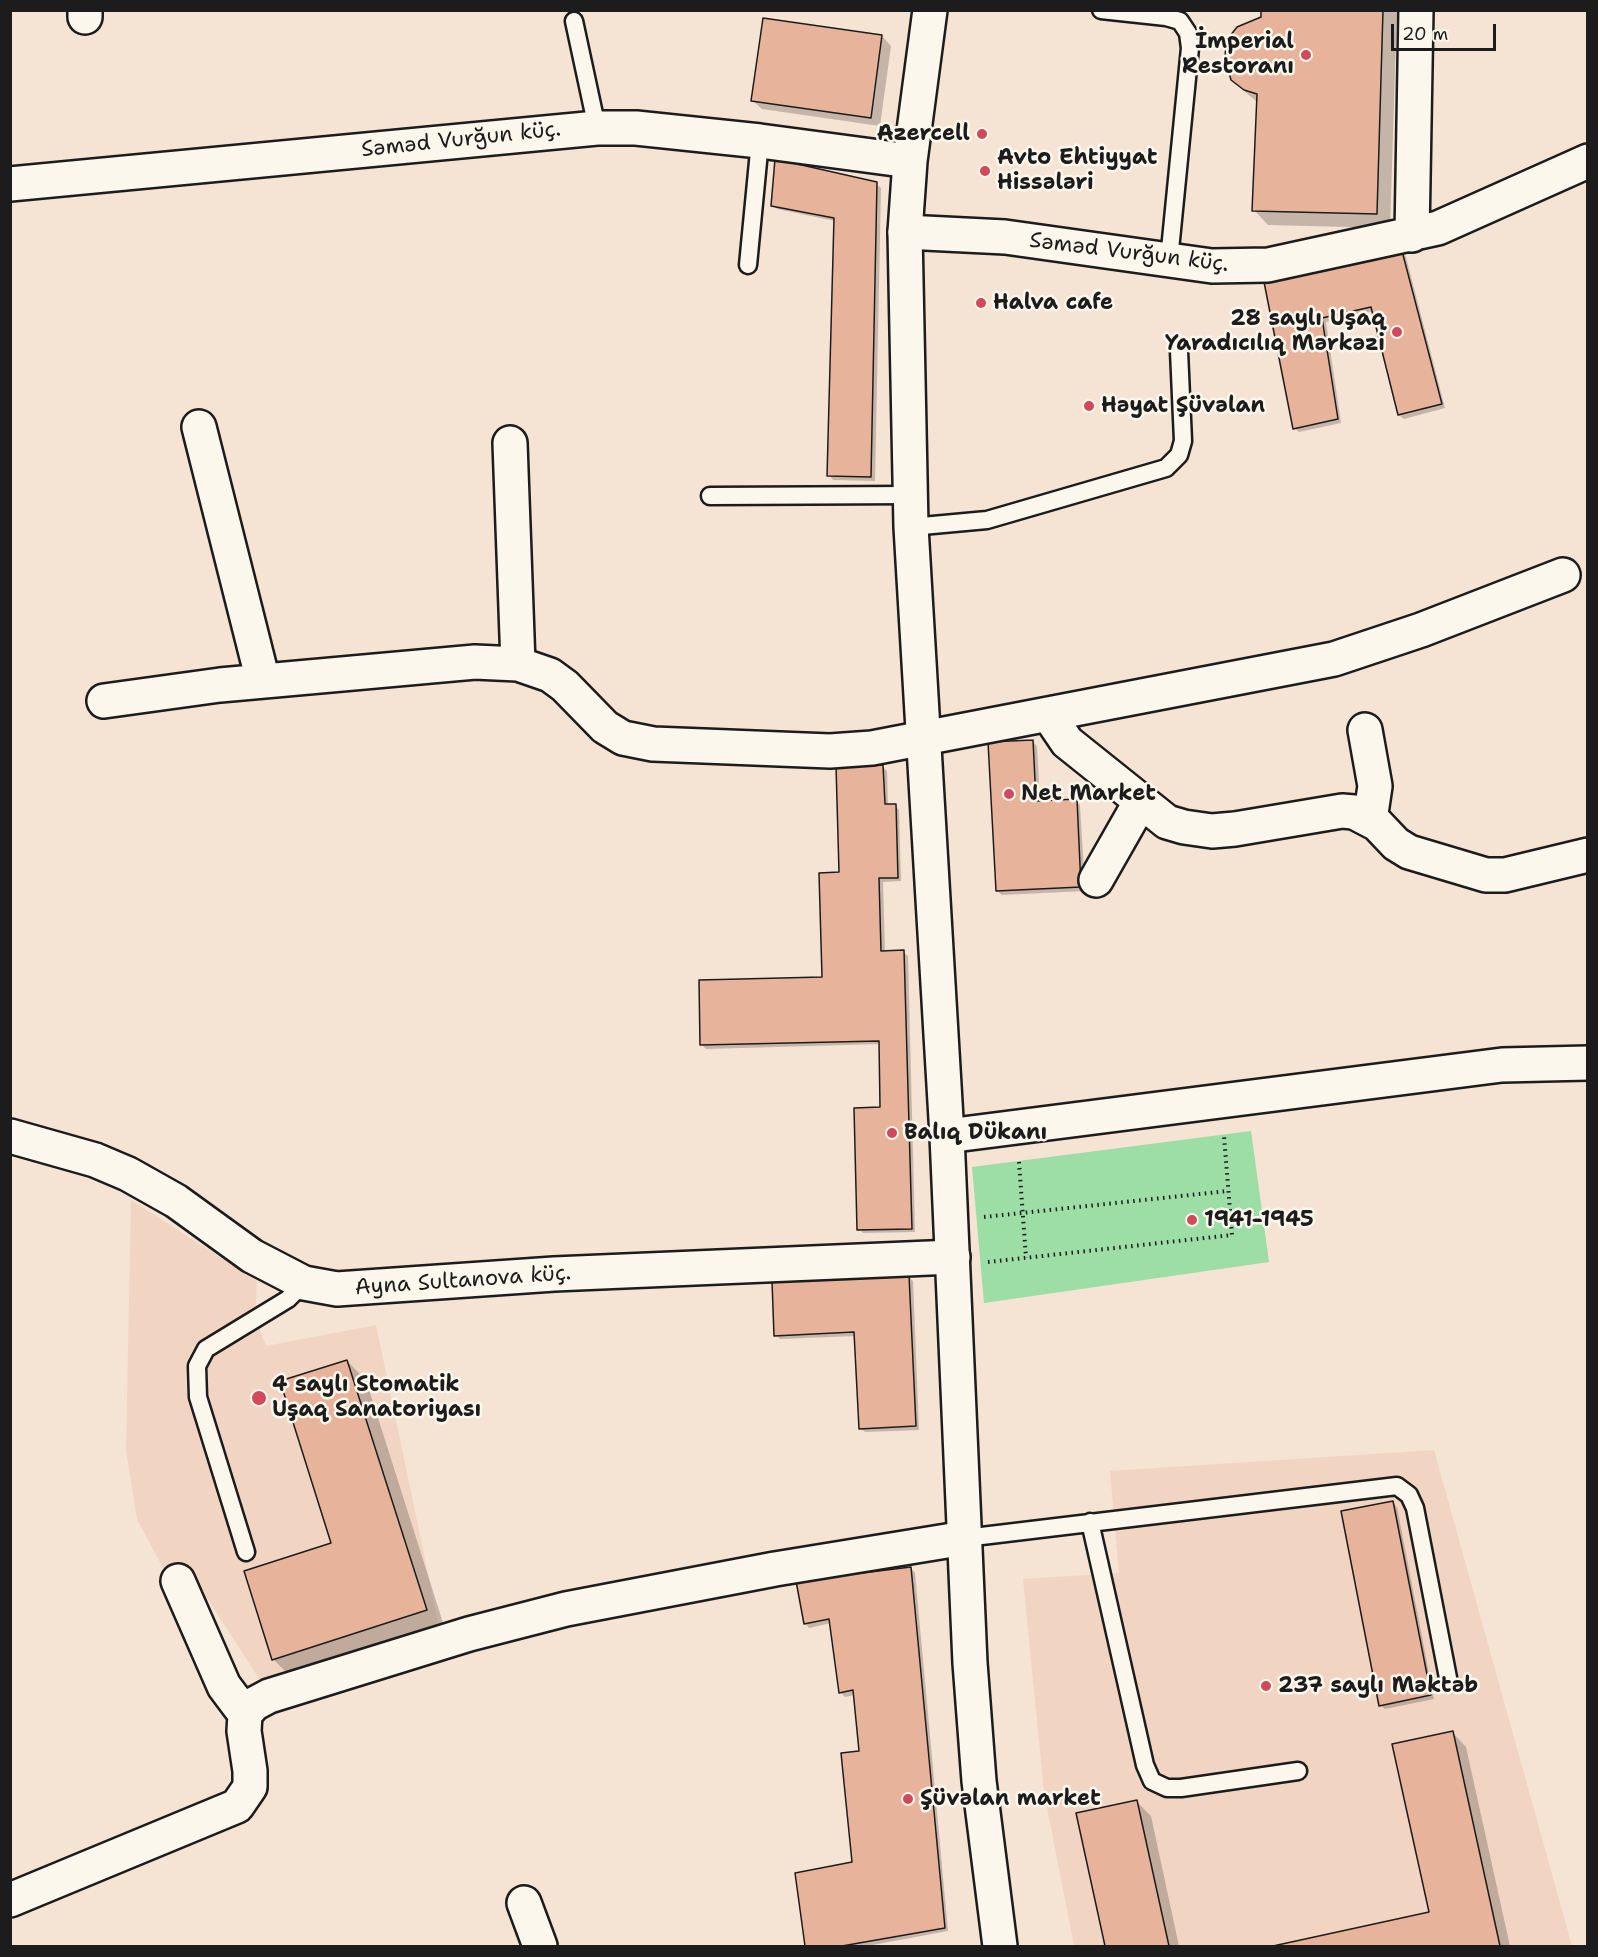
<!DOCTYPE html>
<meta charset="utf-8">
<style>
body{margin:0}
#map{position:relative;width:1598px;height:1957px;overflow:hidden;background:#f5e3d3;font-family:"Shantell Sans",sans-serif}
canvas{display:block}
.frame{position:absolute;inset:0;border:12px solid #1c1c1c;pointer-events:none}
.scale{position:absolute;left:1391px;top:24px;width:105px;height:27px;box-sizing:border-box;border:3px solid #1c1c1c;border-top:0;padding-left:8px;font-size:18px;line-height:21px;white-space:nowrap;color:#1c1c1c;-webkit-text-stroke:4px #fbf7ec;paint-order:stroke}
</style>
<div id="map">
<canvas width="1598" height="1957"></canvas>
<div class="frame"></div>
<div class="scale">20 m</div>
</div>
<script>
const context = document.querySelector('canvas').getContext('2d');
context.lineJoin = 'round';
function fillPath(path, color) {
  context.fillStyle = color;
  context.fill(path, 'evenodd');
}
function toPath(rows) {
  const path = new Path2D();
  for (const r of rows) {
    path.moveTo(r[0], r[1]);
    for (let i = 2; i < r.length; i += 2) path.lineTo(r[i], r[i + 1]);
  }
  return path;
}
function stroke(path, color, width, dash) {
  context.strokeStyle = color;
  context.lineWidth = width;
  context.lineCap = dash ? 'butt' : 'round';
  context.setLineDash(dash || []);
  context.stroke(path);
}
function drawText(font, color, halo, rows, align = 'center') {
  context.font = font + ' "Shantell Sans",sans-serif';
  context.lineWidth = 5;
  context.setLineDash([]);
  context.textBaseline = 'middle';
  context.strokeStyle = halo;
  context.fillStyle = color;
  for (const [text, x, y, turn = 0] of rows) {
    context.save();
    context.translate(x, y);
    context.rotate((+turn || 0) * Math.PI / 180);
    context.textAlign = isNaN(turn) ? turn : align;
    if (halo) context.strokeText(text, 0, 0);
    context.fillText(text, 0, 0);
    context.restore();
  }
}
const built = toPath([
 [131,1200,257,1281,255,1317,266,1346,376,1325,439,1626,262,1683,185,1564,166,1574,137,1519,126,1450],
 [1434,1450,1572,1946,1074,1946,1044,1792,1023,1579,1119,1573,1110,1471]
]);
const green = toPath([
 [1251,1131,1269,1262,984,1303,972,1167]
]);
const shadow = toPath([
 [1263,10,1397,10,1390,228,1268,225,1254,210,1258,103,1232,80,1263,18],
 [882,36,891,46,880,126,762,109,752,100],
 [876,184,881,188,875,481,833,480,829,475,835,221,777,209,773,205],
 [1402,252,1406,257,1445,408,1404,419,1399,415,1374,311,1326,322,1341,423,1299,432,1294,428,1266,283],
 [1032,741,1037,746,1040,803,1076,801,1080,805,1085,891,1002,895,997,891],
 [883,767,887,771,888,806,895,806,899,810,901,881,883,882,885,952,903,952,908,956,915,1232,863,1233,859,1229,882,1109,880,1044,706,1049,702,1045,823,978,841,874],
 [908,1276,913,1281,919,1430,865,1432,860,1428,856,1336,780,1339,776,1335],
 [347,1361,366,1380,445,1629,292,1678,273,1659,333,1544],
 [1393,1503,1397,1507,1434,1699,1385,1709,1380,1705],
 [911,1568,915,1573,948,1931,867,1946,807,1946,797,1874,854,1863,860,1752,855,1695,845,1697,841,1693,831,1623,809,1628,805,1623],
 [1452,1732,1466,1747,1510,1946,1280,1946,1430,1914],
 [1136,1801,1151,1816,1179,1946,1106,1946,1078,1814]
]);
const building = toPath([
 [1261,10,1383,10,1377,214,1252,211,1257,94,1244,90,1231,80,1225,58,1226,41,1237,27,1261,17,1261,10],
 [763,18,882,35,871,118,751,101,763,18],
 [775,159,877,182,871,477,827,476,834,218,771,206,775,159],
 [1402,251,1442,404,1398,415,1371,307,1322,318,1338,419,1293,429,1264,282,1402,251],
 [1033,740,1036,801,1077,799,1081,887,996,891,988,742,1033,740],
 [883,765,885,804,896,804,898,878,879,878,881,951,904,950,912,1229,857,1230,854,1108,880,1107,879,1041,700,1045,699,980,822,977,819,873,839,872,836,766,883,765],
 [909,1275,916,1426,859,1429,854,1332,774,1336,772,1281,909,1275],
 [347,1360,427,1610,272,1660,244,1571,331,1543,280,1381,347,1360],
 [1393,1501,1431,1695,1379,1706,1341,1511,1393,1501],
 [911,1567,945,1928,842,1946,805,1946,795,1873,852,1862,841,1753,859,1751,853,1690,839,1693,829,1619,804,1624,796,1581,911,1567],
 [1453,1731,1500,1946,1273,1946,1429,1912,1392,1744,1453,1731],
 [1137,1800,1169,1946,1105,1946,1076,1813,1137,1800]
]);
const path = toPath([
 [1019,1162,1026,1258],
 [984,1217,1228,1191],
 [988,1262,1232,1235,1224,1136]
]);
const lane = toPath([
 [1101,10,1166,17,1180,21,1188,33,1190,48,1169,260],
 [574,21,597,128],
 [748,265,760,141],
 [710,496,911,495],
 [911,527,987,520,1166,468,1179,455,1183,441,1179,351],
 [1090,1522,1145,1765,1152,1781,1167,1788,1181,1788,1298,1771],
 [965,1538,1397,1486,1409,1495,1415,1508,1449,1683],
 [246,1552,198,1397,197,1366,206,1349,288,1299,304,1283]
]);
const street = toPath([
 [85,10,85,17],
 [905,232,1005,237,1212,266,1268,265,1438,228,1588,161],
 [1412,235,1416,10],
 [199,427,263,681],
 [510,443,518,664],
 [104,701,220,685,475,662,518,664,550,675,565,686,605,727,623,738,653,744,830,751,872,748,1334,659,1421,630,1563,575],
 [1048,714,1067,742,1167,822,1184,827,1212,831,1235,829,1342,811,1354,812,1377,824,1396,844,1409,852,1486,875,1505,875,1588,855],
 [1365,730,1375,786,1370,820],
 [1096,880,1141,801],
 [10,1136,95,1160,128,1174,176,1201,252,1256,304,1283,337,1289,554,1274,953,1257],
 [947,1136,1502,1065,1588,1063],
 [178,1581,224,1686,245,1714],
 [10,1900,237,1806,250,1787,250,1771,244,1731,245,1714,254,1704,269,1696,469,1634,566,1609,775,1569,965,1538],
 [524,1903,540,1946]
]);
const secondary = toPath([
 [930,10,910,161,905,232,911,527,947,1136,970,1663,979,1781,1000,1946],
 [10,184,597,128,636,128,760,141,910,161]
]);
const markers = [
 [1306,55,6,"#d1495b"],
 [982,134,6,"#d1495b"],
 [985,171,6,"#d1495b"],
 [981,303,6,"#d1495b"],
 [1397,332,6,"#d1495b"],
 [1089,406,6,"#d1495b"],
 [1009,794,6,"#d1495b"],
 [892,1133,6,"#d1495b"],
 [1192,1220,6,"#d1495b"],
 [259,1398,8,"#d1495b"],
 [1266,1686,6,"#d1495b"],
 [908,1799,6,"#d1495b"]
];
const poiNames = [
 ["İmperial",1294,42,"right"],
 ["Restoranı",1294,67,"right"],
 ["Azercell",970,134,"right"],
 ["Avto Ehtiyyat",997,158],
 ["Hissələri",997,183],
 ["Halva cafe",993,303],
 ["28 saylı Uşaq",1385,319,"right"],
 ["Yaradıcılıq Mərkəzi",1385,344,"right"],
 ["Həyat Şüvəlan",1101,406],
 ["Net Market",1021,794],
 ["Balıq Dükanı",904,1133],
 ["1941-1945",1204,1220],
 ["4 saylı Stomatik",272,1385],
 ["Uşaq Sanatoriyası",272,1410],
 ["237 saylı Məktəb",1278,1686],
 ["Şüvəlan market",920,1799]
];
const streetNames = [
 ["Səməd Vurğun küç.",461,140,-6],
 ["Səməd Vurğun küç.",1129,253,7],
 ["Ayna Sultanova küç.",463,1281,-4]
];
fillPath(built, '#f1d5c2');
fillPath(green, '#9ddda6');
fillPath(shadow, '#0003');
fillPath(building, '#e7b39a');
stroke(building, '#1c1c1c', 1.5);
stroke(lane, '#1c1c1c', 21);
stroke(street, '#1c1c1c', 38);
stroke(secondary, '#1c1c1c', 38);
stroke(path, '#1c1c1c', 4, [1.5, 4.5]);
stroke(lane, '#fbf7ec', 16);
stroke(street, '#fbf7ec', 33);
stroke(secondary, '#fbf7ec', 33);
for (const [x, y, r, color] of markers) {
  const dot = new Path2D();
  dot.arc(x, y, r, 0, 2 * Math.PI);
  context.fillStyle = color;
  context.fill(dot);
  stroke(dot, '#fbf7ec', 2);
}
drawText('bold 22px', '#1c1c1c', '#fbf7ec', poiNames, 'left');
drawText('22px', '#1c1c1c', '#fbf7ec', streetNames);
</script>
